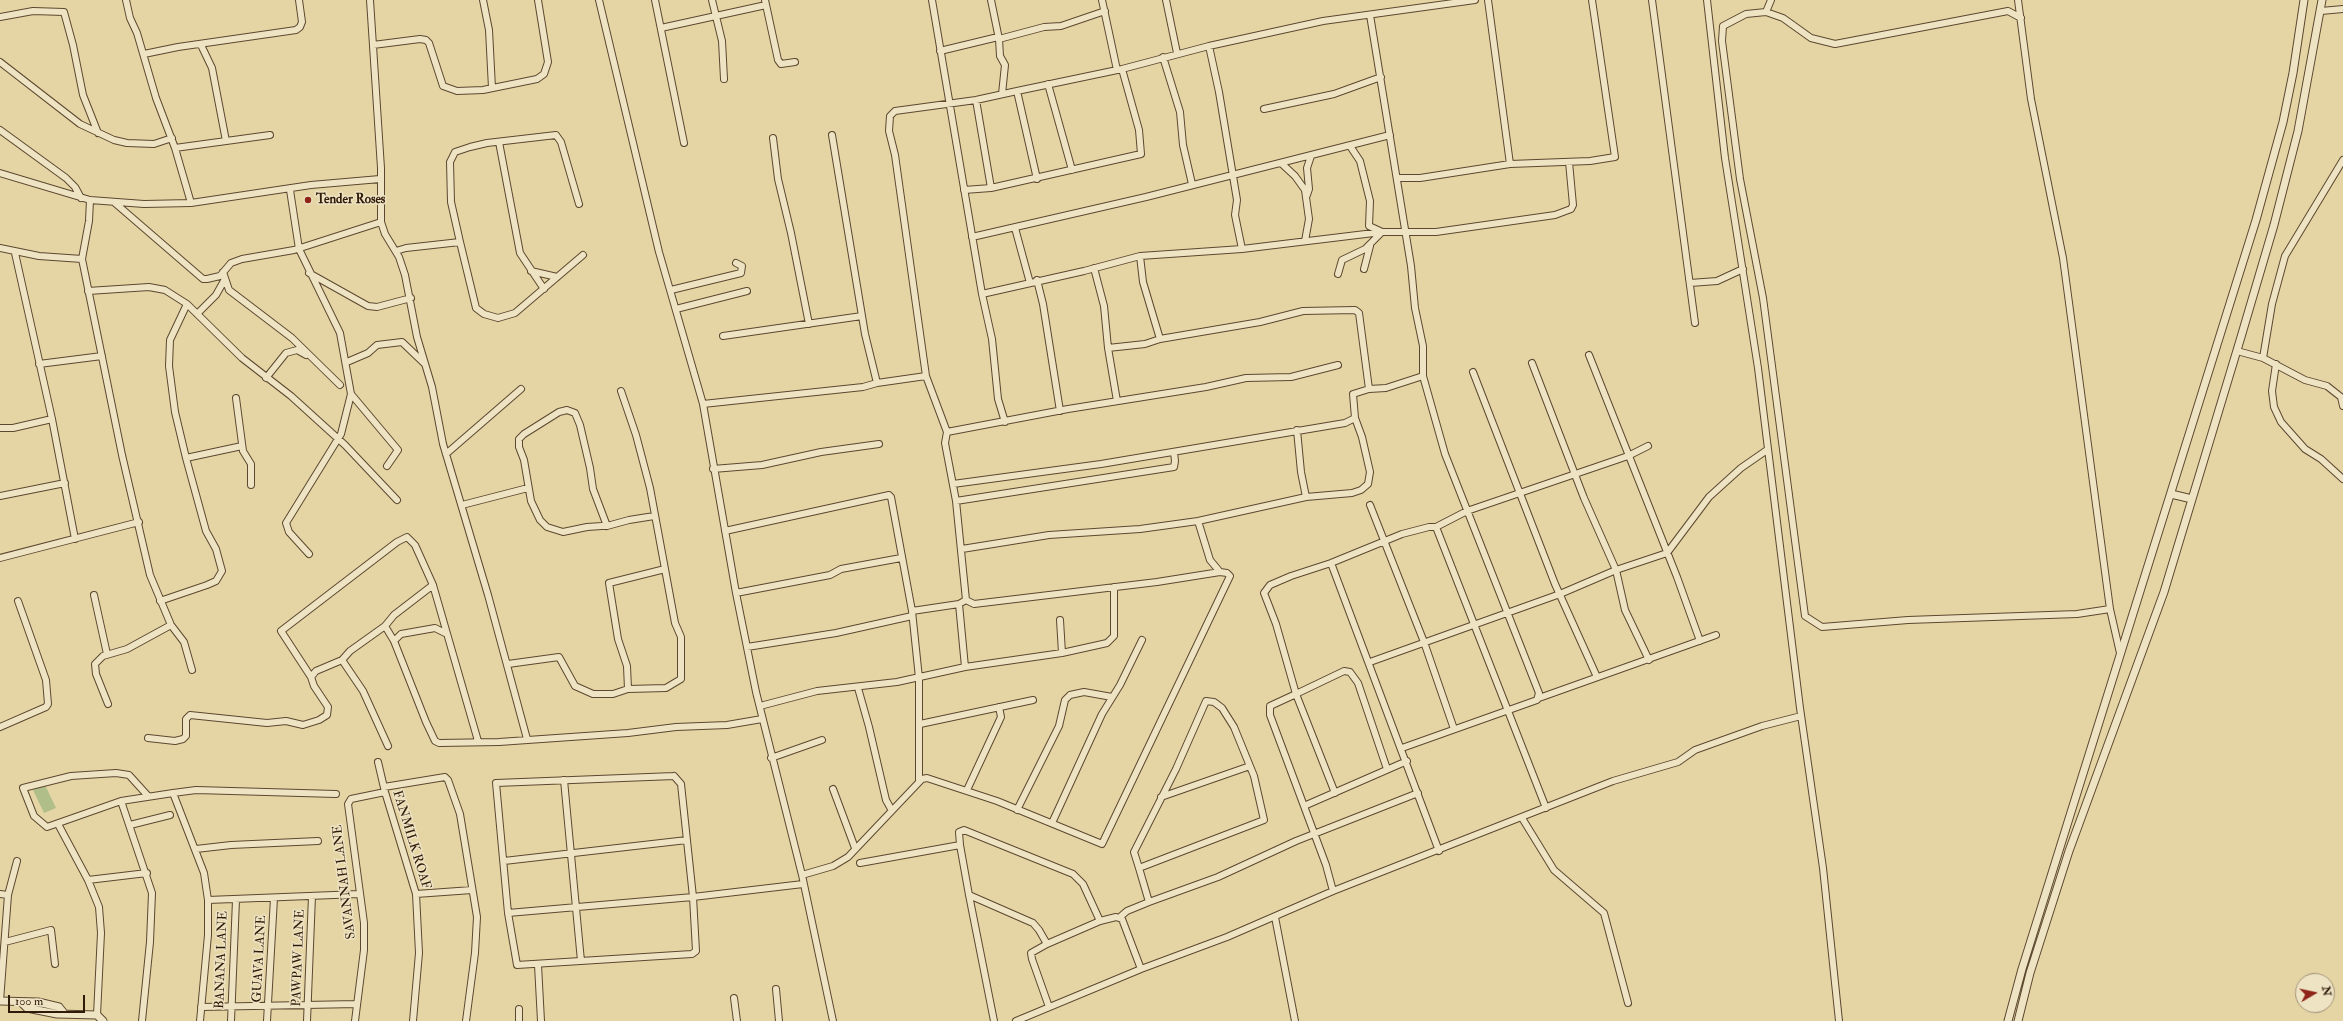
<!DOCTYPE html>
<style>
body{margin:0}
#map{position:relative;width:2343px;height:1021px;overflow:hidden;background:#e5d5a5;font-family:"IM FELL Double Pica",serif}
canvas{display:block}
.north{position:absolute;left:2295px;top:973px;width:40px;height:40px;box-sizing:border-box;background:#eee4c4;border:1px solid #a29379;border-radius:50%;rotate:81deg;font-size:11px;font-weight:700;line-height:16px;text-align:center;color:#2f1908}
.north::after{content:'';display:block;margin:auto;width:14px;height:18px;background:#8f2418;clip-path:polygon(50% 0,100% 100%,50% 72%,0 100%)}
.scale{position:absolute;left:8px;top:995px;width:77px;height:18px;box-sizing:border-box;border:2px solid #2f1908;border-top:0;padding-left:5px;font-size:12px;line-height:14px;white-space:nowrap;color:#2f1908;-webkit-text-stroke:3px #eee4c4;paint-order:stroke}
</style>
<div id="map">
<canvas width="2343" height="1021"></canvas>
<div class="north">N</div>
<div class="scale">100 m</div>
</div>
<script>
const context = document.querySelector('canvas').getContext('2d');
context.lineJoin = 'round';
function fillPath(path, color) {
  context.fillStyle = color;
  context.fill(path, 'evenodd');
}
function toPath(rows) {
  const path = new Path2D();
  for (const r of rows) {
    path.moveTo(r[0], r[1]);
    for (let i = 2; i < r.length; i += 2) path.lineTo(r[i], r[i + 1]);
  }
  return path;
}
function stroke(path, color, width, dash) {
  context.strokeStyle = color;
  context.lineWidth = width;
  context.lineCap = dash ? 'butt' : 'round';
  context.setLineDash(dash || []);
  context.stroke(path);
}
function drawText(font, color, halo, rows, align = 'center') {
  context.font = font + ' "IM FELL Double Pica",serif';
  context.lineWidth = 3;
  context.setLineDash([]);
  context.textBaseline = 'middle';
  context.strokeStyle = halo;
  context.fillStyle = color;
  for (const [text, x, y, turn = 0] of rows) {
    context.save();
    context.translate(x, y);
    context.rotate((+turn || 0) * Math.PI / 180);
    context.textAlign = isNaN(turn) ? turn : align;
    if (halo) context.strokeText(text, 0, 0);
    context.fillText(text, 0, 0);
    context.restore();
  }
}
const green = toPath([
 [45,785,56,808,44,813,33,790]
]);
const minor = toPath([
 [126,0,130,18,137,33,156,98,175,148,191,203],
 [370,0,381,168,381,222,385,234,399,257,405,275,417,337,432,387,443,444,488,595,527,739],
 [483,0,489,30,492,88],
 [599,0,659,252,703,404,736,593,756,692,802,875,833,1021],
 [655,0,684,143],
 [712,0,722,41,724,79],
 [765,0,778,60,781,64,795,62],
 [932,0,982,294],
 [991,0,999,39,1000,56,1005,65,1002,94],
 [1102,0,1117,70],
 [1166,0,1177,53],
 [1488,0,1510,164],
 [1652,0,1695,323],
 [1707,0,1725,158,1758,368,1800,708,1823,868,1839,1021],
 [2018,0,2031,99,2063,258,2110,609],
 [2321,11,2343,9],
 [1766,12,1771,0],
 [1370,15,1411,266,1415,308,1423,346,1423,376,1445,454,1539,693,1537,700,1402,748],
 [0,17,33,11,64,12,73,45,83,95,98,133],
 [2021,18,2008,11,1835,44,1811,38,1783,18,1766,12,1746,14,1723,26,1722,41,1740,179,1763,298,1805,616,1822,627,1908,620,2077,614,2110,609,2120,653],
 [661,28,766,5],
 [999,39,1044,27,1061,26,1105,11],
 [201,45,212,68,226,141],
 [373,45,420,39,426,40,429,43,443,86,457,91,483,90,537,79,544,74,548,62,538,0],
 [1209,46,1219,92,1237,200,1235,215,1242,249],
 [940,51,998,37],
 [144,54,178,47,296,30,300,27,302,22,299,0],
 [1163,57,1180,112,1183,145,1192,184],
 [0,62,80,124,114,140,127,143,154,144,172,138],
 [1048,84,1072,170],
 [1017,91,1037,179],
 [976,100,991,188],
 [1264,109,1334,94,1381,77],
 [0,130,66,178,75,187,81,198],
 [832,135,865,334,877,383],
 [773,138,778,179,791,233,809,324],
 [499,142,520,253,544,289],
 [175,148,270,135],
 [1281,163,1295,176,1305,190,1309,219,1305,241],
 [0,173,90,200,144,204,191,203,311,185,380,179],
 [1397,178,1420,178,1510,164,1590,161,1615,157,1592,0],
 [290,190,299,249,340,333,351,394,341,434,286,523,289,532,309,554],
 [964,190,991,188,1141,154,1139,130,1122,69],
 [1307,195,1309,189,1307,168,1311,156],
 [90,200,89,221,82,259,122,455,150,575,171,625,184,642,192,670],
 [115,203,203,279,207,279,220,276,231,263,242,259,294,250,381,222],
 [579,204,561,142,556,135,487,143,470,147,455,152,450,162,451,202,460,242,476,308,484,314,498,318,515,313,583,255],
 [1015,228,1030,283],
 [972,237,1146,197,1390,135],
 [0,248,39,256,82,259],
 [396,251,406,248,460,242],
 [15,253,52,419,75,539],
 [1140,256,1143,282,1160,339],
 [1094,268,1104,306,1108,348,1117,401],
 [1364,269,1370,246],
 [531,271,557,277],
 [223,272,229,290,292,338,340,385],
 [309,273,368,306,377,307,411,298],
 [1338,274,1342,260,1365,249,1382,232,1369,226,1370,201,1360,161,1350,146],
 [1689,279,1690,283,1717,281,1743,269],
 [1037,280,1043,304,1060,411],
 [671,290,741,273,742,266,736,263],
 [88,291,149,287,165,290,187,304,242,358,291,396,345,445,397,500],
 [676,309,747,291],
 [197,314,216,295,225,279],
 [723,336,862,316],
 [1108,348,1145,344,1160,339,1260,322,1303,311,1355,310,1359,313,1369,389,1386,388,1423,376],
 [2237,351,2263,358,2305,380,2327,386,2341,397,2343,406],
 [1589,355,1677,577,1700,641],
 [2263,358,2272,304,2285,256,2343,160],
 [347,362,368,353,377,345,402,342,425,364],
 [1532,363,1584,498,1616,570,1625,610,1649,660],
 [39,364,102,356],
 [2276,364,2272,391,2274,407,2281,422,2305,449,2321,459,2343,479],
 [1473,372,1555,584,1597,677],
 [266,378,286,353,297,350,306,355],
 [351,394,398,450,387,466],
 [236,398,243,451,251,464,251,485],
 [703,404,863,387,877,383,926,376],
 [1005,422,998,399,992,339,982,294,1084,271,1140,256,1242,249,1382,232,1436,232,1555,215,1571,209,1573,205,1569,162],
 [0,428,13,428,52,419],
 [1297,430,1301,472,1306,497],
 [947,432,1068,409,1206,387,1246,378,1291,377,1338,365],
 [446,454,521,389],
 [186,458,242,446],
 [713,469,762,465,821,452,879,444],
 [953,484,1101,464,1345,423,1355,418,1353,394,1369,389],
 [0,496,65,483],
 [956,501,1174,467,1175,461,1174,452],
 [462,505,528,488],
 [1370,505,1424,642,1454,729],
 [1198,521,1210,560,1220,572],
 [607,526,593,489,590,468,580,425,575,413,567,410,559,412,524,434,519,439,519,447,524,460,531,501,540,520,547,527,563,532,587,527,602,526,607,526,629,520,654,516],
 [1436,527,1467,511,1628,456,1648,446],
 [725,531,889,495,891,497,912,611],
 [962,549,1049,535,1140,529,1198,521,1306,497,1352,493,1361,490,1368,484,1370,472,1362,437,1355,418],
 [0,558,139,522],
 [1331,563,1439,851],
 [736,593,830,575,841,569,901,558],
 [94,595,107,654],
 [966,600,956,501,945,443,947,432,926,376,895,155,889,131,890,116,895,111,976,100,1017,91,1122,69,1209,46,1323,21,1475,0],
 [160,601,207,585,216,581,222,571,216,549,206,531,186,458,175,412,169,366,170,340,187,304],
 [959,604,965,667],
 [1060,620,1062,653],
 [385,626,394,641,426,722,435,741,439,743,499,742,628,733,676,727,727,725,762,719],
 [394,641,401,634,435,628,445,633],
 [747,647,836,633,912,616],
 [342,660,350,651,385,626,394,615,433,585],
 [1370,662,1560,594,1616,570,1667,553,1709,497,1741,468,1767,450],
 [508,664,559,657,575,686,593,694,613,694,628,689,666,688,681,679,681,637,675,623,650,488,636,435,621,391],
 [311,677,281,631,397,542,407,537,415,545,433,585,478,741],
 [858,688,869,727,886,800,891,809],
 [628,689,627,666,618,639,609,583,665,569],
 [1539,698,1716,635],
 [108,704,96,674,95,664,103,656,127,649,171,625],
 [760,706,817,691,897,682,965,667,1062,653,1107,643,1114,636,1114,587],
 [920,724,1033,700],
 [0,727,46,707,48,704,46,680,18,601],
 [148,738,175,741,183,739,186,736,186,719,190,715,267,723,286,721,303,725,319,720,327,715,328,707,314,686,311,677,316,671,342,660,363,691,388,746],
 [771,758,822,740],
 [378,762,385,792,416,894,419,953,413,1021],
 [674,776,681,784,693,897,696,951,692,954,517,965,508,913,496,783,674,776],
 [564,780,581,961],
 [919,780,919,678,912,611,959,604,966,600],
 [384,787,445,777,448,780,460,814,477,917,475,953,466,1021],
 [833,789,855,848],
 [967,790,1001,717,999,707],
 [173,793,196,790,336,794],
 [1335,793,1296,694,1344,671,1350,672,1358,683,1387,769],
 [148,796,129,775,116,773,71,776,23,788,34,816,47,827,121,801,173,793,204,873,208,900,208,935,200,1021],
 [1161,797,1250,766],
 [121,801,152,893,150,942,142,1021],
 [1304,806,1407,761],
 [1017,810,1059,726,1065,700,1070,695,1084,692,1112,697],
 [1522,818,1554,870,1604,913,1628,1003],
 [1052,823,1102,714,1120,685,1142,640],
 [58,824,88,880,99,907,101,933,97,1015],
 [130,825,170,815],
 [196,849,231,845,318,841],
 [504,861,687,840],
 [860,863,960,845],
 [1139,868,1264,820,1254,776,1234,727,1222,708,1214,702,1206,701,1176,769,1134,852,1139,868,1149,902],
 [802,875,833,866,848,857,922,779,927,778,997,801,1102,844,1230,576,1227,573,1220,572,1157,582,974,604,966,600],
 [88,880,147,873],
 [1333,891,1326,865,1270,715,1270,706,1296,694,1276,624,1264,593,1270,585,1291,576,1331,563,1402,534,1429,527,1436,527,1546,808],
 [0,894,8,895],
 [416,894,472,890],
 [969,895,1033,923,1039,930,1047,944],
 [208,900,359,894],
 [508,913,693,897,803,884],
 [1120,917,1127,911,1149,902,1218,877,1296,841,1418,793],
 [1275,917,1295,1021],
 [5,942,51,930,55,964],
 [538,965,541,1021],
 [776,989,779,1021],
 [734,998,737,1021],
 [0,1001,8,895,17,861],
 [201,1007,357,1004],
 [1049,1007,1032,959,1031,953,1047,944,1100,921,1116,917,1122,919,1141,969],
 [519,1009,519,1021],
 [231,1021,236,900],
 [267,1021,274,898],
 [307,1021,312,896],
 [355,1021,364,950,364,923,348,804,351,799,385,792],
 [994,1021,969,895,960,845,959,832,964,830,1073,874,1083,884,1100,921],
 [1016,1021,1141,969,1227,937,1333,891,1613,781,1678,762,1695,750,1762,726,1801,716]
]);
const tertiary = toPath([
 [2171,494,2192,499],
 [0,1001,38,1002,59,1007,63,1012],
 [22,1003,27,1008,57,1014,97,1015,103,1021],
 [2008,1021,2022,969,2256,220,2283,122,2293,73,2304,0],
 [2018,1021,2030,973,2069,851,2164,592,2241,337,2274,225,2298,131,2322,0]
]);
const markers = [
 [308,200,4,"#8f2418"]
];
const poiNames = [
 ["Tender Roses",316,200]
];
const streetNames = [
 ["FANMILK ROAF",411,840,73],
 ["SAVANNAH LANE",345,882,-97],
 ["PAWPAW LANE",299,958,-88],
 ["GUAVA LANE",260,959,-87],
 ["BANANA LANE",222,960,-88]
];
fillPath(green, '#b0be8a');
stroke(minor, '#5c482f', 8);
stroke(tertiary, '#5c482f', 9);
stroke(minor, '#eee4c4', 6);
stroke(tertiary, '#eee4c4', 7);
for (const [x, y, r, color] of markers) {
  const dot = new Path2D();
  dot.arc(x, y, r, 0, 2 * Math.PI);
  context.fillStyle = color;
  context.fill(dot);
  stroke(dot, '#eee4c4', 1.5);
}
drawText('bold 13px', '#2f1908', '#eee4c4', poiNames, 'left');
drawText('13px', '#2f1908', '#eee4c4', streetNames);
</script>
